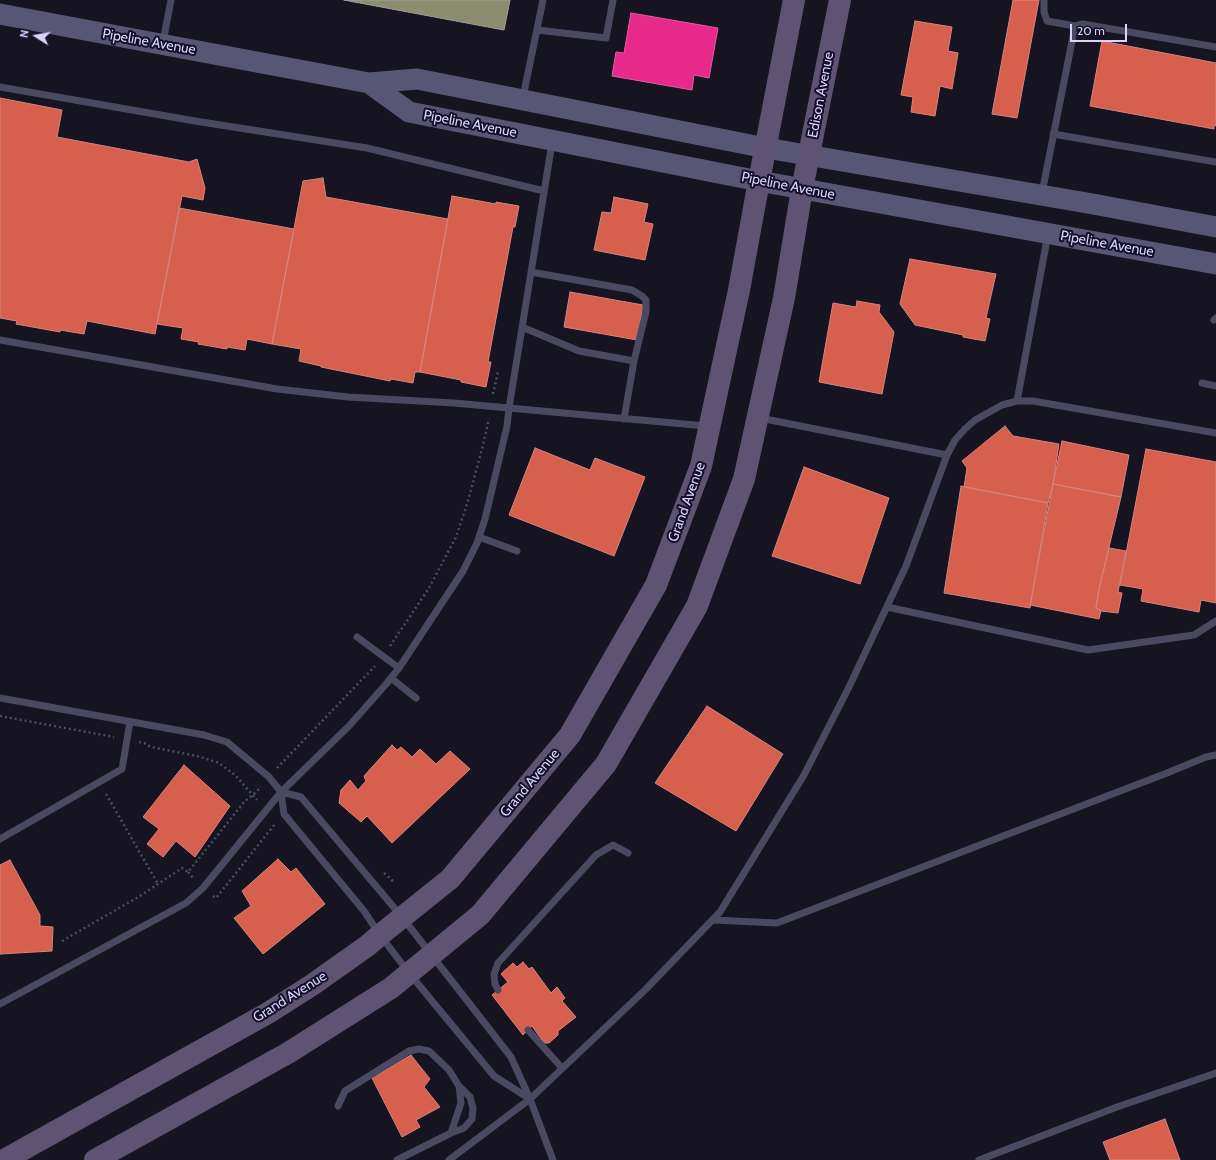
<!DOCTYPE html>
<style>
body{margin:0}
#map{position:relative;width:1216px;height:1160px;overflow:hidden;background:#161421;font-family:Cabin,sans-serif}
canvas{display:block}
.north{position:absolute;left:16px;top:16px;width:40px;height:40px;-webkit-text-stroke:3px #130f26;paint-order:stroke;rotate:281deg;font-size:11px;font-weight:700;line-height:16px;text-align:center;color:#d9d4ff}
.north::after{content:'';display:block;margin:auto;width:14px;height:18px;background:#d9d4ff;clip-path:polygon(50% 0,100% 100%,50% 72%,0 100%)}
.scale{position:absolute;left:1070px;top:24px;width:57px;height:18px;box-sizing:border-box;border:2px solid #d9d4ff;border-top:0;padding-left:5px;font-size:12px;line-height:14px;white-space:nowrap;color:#d9d4ff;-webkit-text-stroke:3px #130f26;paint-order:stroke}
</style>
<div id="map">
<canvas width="1216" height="1160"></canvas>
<div class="north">N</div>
<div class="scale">20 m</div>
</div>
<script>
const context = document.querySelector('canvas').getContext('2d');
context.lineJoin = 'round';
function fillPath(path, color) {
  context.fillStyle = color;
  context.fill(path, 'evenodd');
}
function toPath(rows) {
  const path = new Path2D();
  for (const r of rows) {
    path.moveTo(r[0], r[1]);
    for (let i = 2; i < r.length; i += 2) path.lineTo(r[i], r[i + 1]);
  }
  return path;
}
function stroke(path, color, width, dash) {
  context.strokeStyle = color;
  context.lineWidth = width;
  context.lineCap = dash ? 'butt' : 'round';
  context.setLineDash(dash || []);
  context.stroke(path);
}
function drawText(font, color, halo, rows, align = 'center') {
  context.font = font + ' Cabin,sans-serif';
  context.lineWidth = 4;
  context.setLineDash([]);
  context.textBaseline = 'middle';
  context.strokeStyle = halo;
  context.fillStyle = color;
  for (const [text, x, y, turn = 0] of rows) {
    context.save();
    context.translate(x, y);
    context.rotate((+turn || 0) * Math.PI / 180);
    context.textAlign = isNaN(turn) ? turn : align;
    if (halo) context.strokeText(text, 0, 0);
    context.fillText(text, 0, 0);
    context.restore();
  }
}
const shops = toPath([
 [1013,0,1039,0,1017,118,992,114,1013,0],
 [915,21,952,27,948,51,958,53,952,89,940,86,935,116,911,112,913,97,901,95,915,21],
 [1102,41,1216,63,1216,126,1214,125,1214,129,1090,106,1102,41],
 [0,98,62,110,57,137,189,162,197,159,205,188,203,200,182,196,155,334,87,321,84,334,60,330,60,332,16,324,17,321,0,318,0,98],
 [323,178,326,197,448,219,420,372,415,372,413,383,391,379,390,381,321,367,321,366,299,361,301,349,272,344,303,181,323,178],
 [452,196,496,204,496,202,519,206,515,227,513,227,488,362,491,362,486,387,461,382,461,380,420,372,452,196],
 [614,197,648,204,644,222,653,224,645,260,594,250,602,212,611,213,614,197],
 [179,208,294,229,272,344,247,339,245,350,227,347,227,349,198,344,199,342,181,339,183,328,157,324,179,208],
 [910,259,996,274,986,318,990,319,985,341,963,337,963,335,915,325,900,304,910,259],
 [570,292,643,305,637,340,564,327,570,292],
 [857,301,880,305,879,312,894,332,882,394,819,382,833,303,856,307,857,301],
 [1005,426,1013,436,1059,444,1053,484,1048,503,964,487,967,468,962,461,1005,426],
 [1062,441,1129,455,1121,497,1053,484,1062,441],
 [535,448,590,470,595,458,645,477,614,556,509,515,535,448],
 [1146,449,1216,462,1216,603,1201,600,1199,612,1141,601,1143,589,1120,585,1146,449],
 [804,467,889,498,860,584,772,556,804,467],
 [1053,484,1121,497,1099,589,1096,608,1101,611,1099,619,1030,605,1053,484],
 [961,486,1048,503,1030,608,944,593,961,486],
 [1109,548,1126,551,1118,592,1122,593,1118,613,1101,611,1096,608,1099,589,1109,548],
 [707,706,783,754,736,831,655,783,707,706],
 [392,745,397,750,401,747,412,757,420,749,436,764,450,751,470,769,392,843,367,816,361,822,339,803,341,790,350,780,358,790,366,781,364,776,392,745],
 [184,765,230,806,195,857,176,841,163,857,147,844,159,829,143,817,184,765],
 [278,859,291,872,296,868,325,904,263,954,234,918,251,906,242,891,278,859],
 [10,860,40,915,40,926,53,927,52,951,0,954,0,865,10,860],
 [523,962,529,969,532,967,551,993,557,987,565,998,562,1001,576,1017,558,1031,558,1035,549,1043,544,1043,532,1026,523,1035,492,995,508,982,501,974,513,963,517,967,523,962],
 [411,1055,430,1079,424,1087,440,1107,416,1120,420,1127,402,1137,372,1078,411,1055],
 [1165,1119,1180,1160,1110,1160,1103,1142,1165,1119]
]);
const health = toPath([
 [631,13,718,28,709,78,694,75,692,90,612,76,616,52,624,53,631,13]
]);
const industry = toPath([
 [344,0,510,0,504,30,344,0]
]);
const path = toPath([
 [493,394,498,372],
 [390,646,429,588,456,537,468,501,482,449,489,419],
 [0,716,114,737],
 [139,742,144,743,151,747,197,756,219,763,235,775,257,800],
 [277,768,375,666],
 [106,794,158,884],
 [188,872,194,879],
 [384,873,393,881],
 [213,896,216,898,275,824],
 [62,941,140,896,182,868,188,872,245,801,253,795,261,787]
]);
const service = toPath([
 [1044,0,1044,12,1047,21,1075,26],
 [537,30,606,38,613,0],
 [163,42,171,0],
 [0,87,195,121,367,148,544,191],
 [523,97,543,0],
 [1053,134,1216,162],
 [1042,193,1075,26,1083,24,1216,47],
 [531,272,632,290,642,296,646,300,646,312,634,361,624,419],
 [1214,320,1216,318],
 [522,327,579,351,634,361],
 [0,340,277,389,348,397,454,403,509,408,552,143],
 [1202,383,1216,386],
 [1017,401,1048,234],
 [760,418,947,455],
 [479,537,517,551],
 [887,607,1088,650,1194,635,1216,621],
 [357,637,399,668],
 [391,678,416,698],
 [0,698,204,735,227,742,269,777,281,792,284,814,364,911,380,935,409,973,494,1076,530,1099],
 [281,792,301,797,402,917,511,1057,530,1099,553,1160],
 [0,839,122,769,130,722],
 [713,920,777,923,1167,773,1206,757,1216,755],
 [498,990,495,984,494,974,498,963,596,855,613,845,628,853],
 [0,1004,186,903,203,888,281,792,349,726,387,683,399,668,463,571,477,543,485,519,507,426,509,408,706,426],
 [528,1030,562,1068],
 [338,1106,345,1091,409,1051,419,1049,429,1051,449,1070,459,1086,461,1103,451,1133,397,1160],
 [451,1133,464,1128,472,1119,473,1108,470,1097,459,1086],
 [449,1160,530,1099,645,990,720,912,804,775,849,687,906,566,947,455,955,440,965,429,975,420,1002,405,1017,401,1033,401,1216,433],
 [979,1160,1117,1107,1216,1073]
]);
const secondary = toPath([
 [0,14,369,83,417,79,766,148,1093,204,1216,227],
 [369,83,409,112,759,181,1216,264]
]);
const primary = toPath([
 [4,1160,268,1013,312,985,367,946,380,935,450,879,570,735,656,585,701,466,739,290,759,181,794,0],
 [95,1160,288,1053,391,988,480,915,606,764,697,606,744,479,784,298,802,189,840,0]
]);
const streetNames = [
 ["Pipeline Avenue",149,42,10],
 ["Edison Avenue",821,95,-79],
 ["Pipeline Avenue",470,124,11],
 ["Pipeline Avenue",788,186,11],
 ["Pipeline Avenue",1107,244,10],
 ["Grand Avenue",687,502,-70],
 ["Grand Avenue",530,783,-50],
 ["Grand Avenue",290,997,-32]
];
fillPath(shops, '#d6604d');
stroke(shops, '#d78382', 1);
fillPath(health, '#e7298a');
stroke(health, '#e35cad', 1);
fillPath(industry, '#8c8c6e');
stroke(industry, '#a3a29a', 1);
stroke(path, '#44505f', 2.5, [2, 3]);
stroke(service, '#4a4962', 7);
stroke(secondary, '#575674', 21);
stroke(primary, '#5e5373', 22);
drawText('14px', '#d9d4ff', '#130f26', streetNames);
</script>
